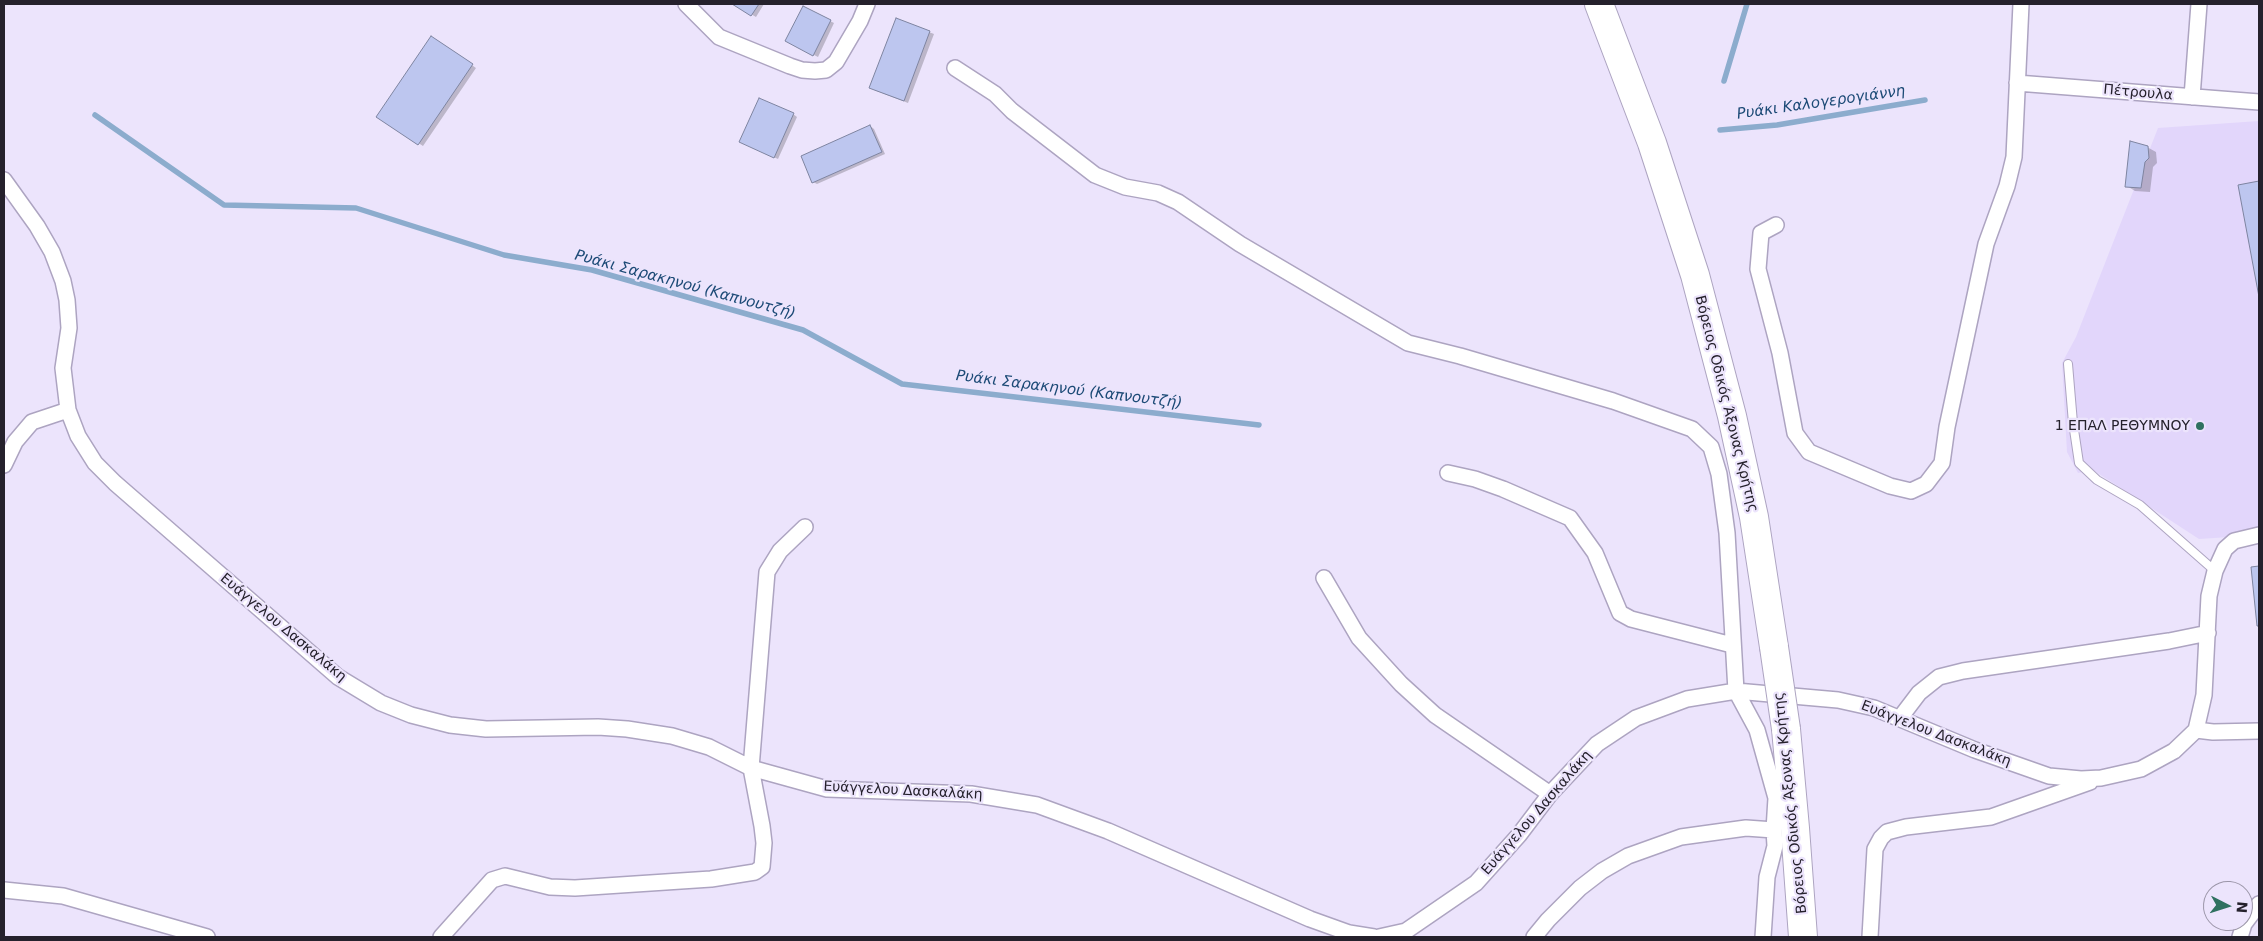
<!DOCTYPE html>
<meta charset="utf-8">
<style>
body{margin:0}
#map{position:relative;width:2263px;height:941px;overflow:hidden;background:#ece4fc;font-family:"DejaVu Sans",sans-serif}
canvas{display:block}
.frame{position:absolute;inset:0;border:5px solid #25212c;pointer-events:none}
.north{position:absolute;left:2203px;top:881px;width:50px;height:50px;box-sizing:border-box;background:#ece4fc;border:1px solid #9c96a9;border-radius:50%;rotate:95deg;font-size:14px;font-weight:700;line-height:20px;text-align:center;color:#25212c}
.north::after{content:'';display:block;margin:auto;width:18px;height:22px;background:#2f7160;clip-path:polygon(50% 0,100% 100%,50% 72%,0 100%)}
</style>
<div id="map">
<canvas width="2263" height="941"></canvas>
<div class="frame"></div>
<div class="north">N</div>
</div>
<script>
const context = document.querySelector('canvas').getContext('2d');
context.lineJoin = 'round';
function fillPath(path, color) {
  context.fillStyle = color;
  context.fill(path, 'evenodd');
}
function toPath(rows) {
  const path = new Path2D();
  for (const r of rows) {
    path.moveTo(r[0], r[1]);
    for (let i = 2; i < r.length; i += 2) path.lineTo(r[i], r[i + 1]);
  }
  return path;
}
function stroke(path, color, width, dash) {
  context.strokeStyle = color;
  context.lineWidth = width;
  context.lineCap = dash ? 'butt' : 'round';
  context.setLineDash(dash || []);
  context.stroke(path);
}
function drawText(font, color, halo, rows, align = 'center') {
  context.font = font + ' "DejaVu Sans",sans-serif';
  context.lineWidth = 4.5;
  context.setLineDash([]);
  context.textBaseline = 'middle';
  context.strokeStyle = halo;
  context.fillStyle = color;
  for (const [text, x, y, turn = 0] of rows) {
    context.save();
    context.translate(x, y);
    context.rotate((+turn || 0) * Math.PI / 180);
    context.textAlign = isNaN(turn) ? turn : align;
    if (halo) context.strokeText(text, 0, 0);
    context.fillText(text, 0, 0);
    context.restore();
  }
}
const built = toPath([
 [2259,121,2259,535,2199,539,2093,470,2078,473,2067,452,2062,363,2076,337,2158,128]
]);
const shadow = toPath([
 [734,4,764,4,756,17],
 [896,19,934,34,908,103,874,90],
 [830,21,834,23,818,57,787,41],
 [435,40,476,68,423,146,377,116],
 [793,114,797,117,778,159,745,144],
 [870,126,874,129,885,154,817,184,813,182],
 [2147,147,2156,152,2157,163,2153,167,2150,192,2135,191,2127,186],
 [2259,182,2259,290,2239,186],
 [2259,567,2259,626,2252,568]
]);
const stream = toPath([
 [1724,81,1747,4],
 [95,115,224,205,356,208,504,255,592,270,803,330,902,384,1259,425],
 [1720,130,1777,125,1925,100]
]);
const building = toPath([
 [732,4,759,4,751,16,732,4],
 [803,6,831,20,813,56,785,41,803,6],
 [896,18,930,31,904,101,869,88,896,18],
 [431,36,473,64,418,145,376,117,431,36],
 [759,98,794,113,774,158,739,142,759,98],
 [870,125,882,152,812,183,801,156,870,125],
 [2130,141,2148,146,2149,158,2145,162,2141,188,2125,187,2130,141],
 [2259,181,2259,297,2238,185,2259,181],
 [2259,566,2259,626,2257,626,2251,567,2259,566]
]);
const service = toPath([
 [2068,364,2073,423,2079,463,2097,480,2140,505,2215,571]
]);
const minor = toPath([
 [686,4,719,37,790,66,802,70,815,71,826,70,836,62,860,21,867,4],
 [955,68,995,94,1012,111,1095,175,1125,187,1158,193,1178,202,1240,244,1408,343,1460,356,1613,401,1692,429,1711,447,1719,474,1727,533,1736,691,1757,730,1776,798,1774,830],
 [2017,83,2259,102],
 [2192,97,2199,4],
 [4,180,37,226,52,252,63,281,67,300,69,328,63,368,68,410,78,436,95,463,115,483,338,677,381,703,411,715,450,725,486,729,598,727,627,729,672,736,709,747,751,768,827,789,971,794,1037,805,1108,831,1310,919,1349,933,1374,937],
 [1776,225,1761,233,1758,269,1780,353,1795,433,1809,452,1890,486,1911,491,1926,484,1942,463,1947,427,1986,244,2007,186,2014,157,2021,4],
 [4,465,15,442,32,422,68,410],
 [1448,473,1475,479,1503,489,1570,518,1595,553,1620,613,1631,619,1732,645],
 [1324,578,1359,638,1401,684,1435,715,1550,794],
 [1900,718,1919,693,1939,677,1963,671,2169,641,2208,633],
 [2196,730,2213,732,2259,731],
 [4,890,63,896,207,937],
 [441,937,492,880,505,876,550,887,575,888,711,879,755,872,762,867,764,843,762,826,751,768,767,572,780,551,805,527],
 [1379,937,1406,931,1476,883,1519,835,1550,794,1597,744,1636,718,1687,699,1736,691,1838,700,1874,708,1975,750,2049,776,2081,779,2101,778,2141,769,2174,751,2196,730,2204,695,2209,596,2215,571,2225,549,2234,541,2259,535],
 [1534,937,1548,920,1580,888,1602,871,1628,856,1681,837,1746,828,1774,830,1775,846,1767,877,1763,937],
 [1870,937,1875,849,1881,838,1887,832,1906,827,1991,817,2090,782],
 [2240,937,2244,924,2259,904]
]);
const motorway = toPath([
 [1599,4,1652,143,1695,275,1732,416,1754,517,1774,647],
 [1786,729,1795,828,1803,937]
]);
const motorwayBridge = toPath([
 [1774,647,1786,729]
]);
const markers = [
 [2200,426,5,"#2f7160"]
];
const streetNames = [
 ["Πέτρουλα",2138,93,5],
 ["Βόρειος Οδικός Άξονας Κρήτης",1726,404,76],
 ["Ευάγγελου Δασκαλάκη",283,628,40],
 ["Ευάγγελου Δασκαλάκη",1936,734,21],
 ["Ευάγγελου Δασκαλάκη",903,791,3],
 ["Βόρειος Οδικός Άξονας Κρήτης",1791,803,-96],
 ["Ευάγγελου Δασκαλάκη",1537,813,-49]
];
const poiNames = [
 ["1 ΕΠΑΛ ΡΕΘΥΜΝΟΥ",2190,426]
];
const waterNames = [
 ["Ρυάκι Καλογερογιάννη",1821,103,-8],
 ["Ρυάκι Σαρακηνού (Καπνουτζή)",685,285,15],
 ["Ρυάκι Σαρακηνού (Καπνουτζή)",1069,390,7]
];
fillPath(built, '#e2d6fb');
fillPath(shadow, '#0003');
stroke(stream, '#8caccd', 5.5);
fillPath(building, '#bdc6ef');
stroke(building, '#7e84a0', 1);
stroke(service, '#ada4c1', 10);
stroke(minor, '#ada4c1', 18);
stroke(motorway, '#ada4c1', 30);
stroke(service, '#fff', 8);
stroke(minor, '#fff', 15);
stroke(motorway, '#fff', 28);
stroke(motorwayBridge, '#ada4c1', 30, []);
stroke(motorwayBridge, '#fff', 28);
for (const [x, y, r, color] of markers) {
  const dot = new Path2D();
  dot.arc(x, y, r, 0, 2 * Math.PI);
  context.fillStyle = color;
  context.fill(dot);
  stroke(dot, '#ece4fc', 2);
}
drawText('14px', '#25212c', '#ece4fc', streetNames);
drawText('14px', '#25212c', '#ece4fc', poiNames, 'right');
drawText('italic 15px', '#1c4a76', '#ece4fc', waterNames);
</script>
